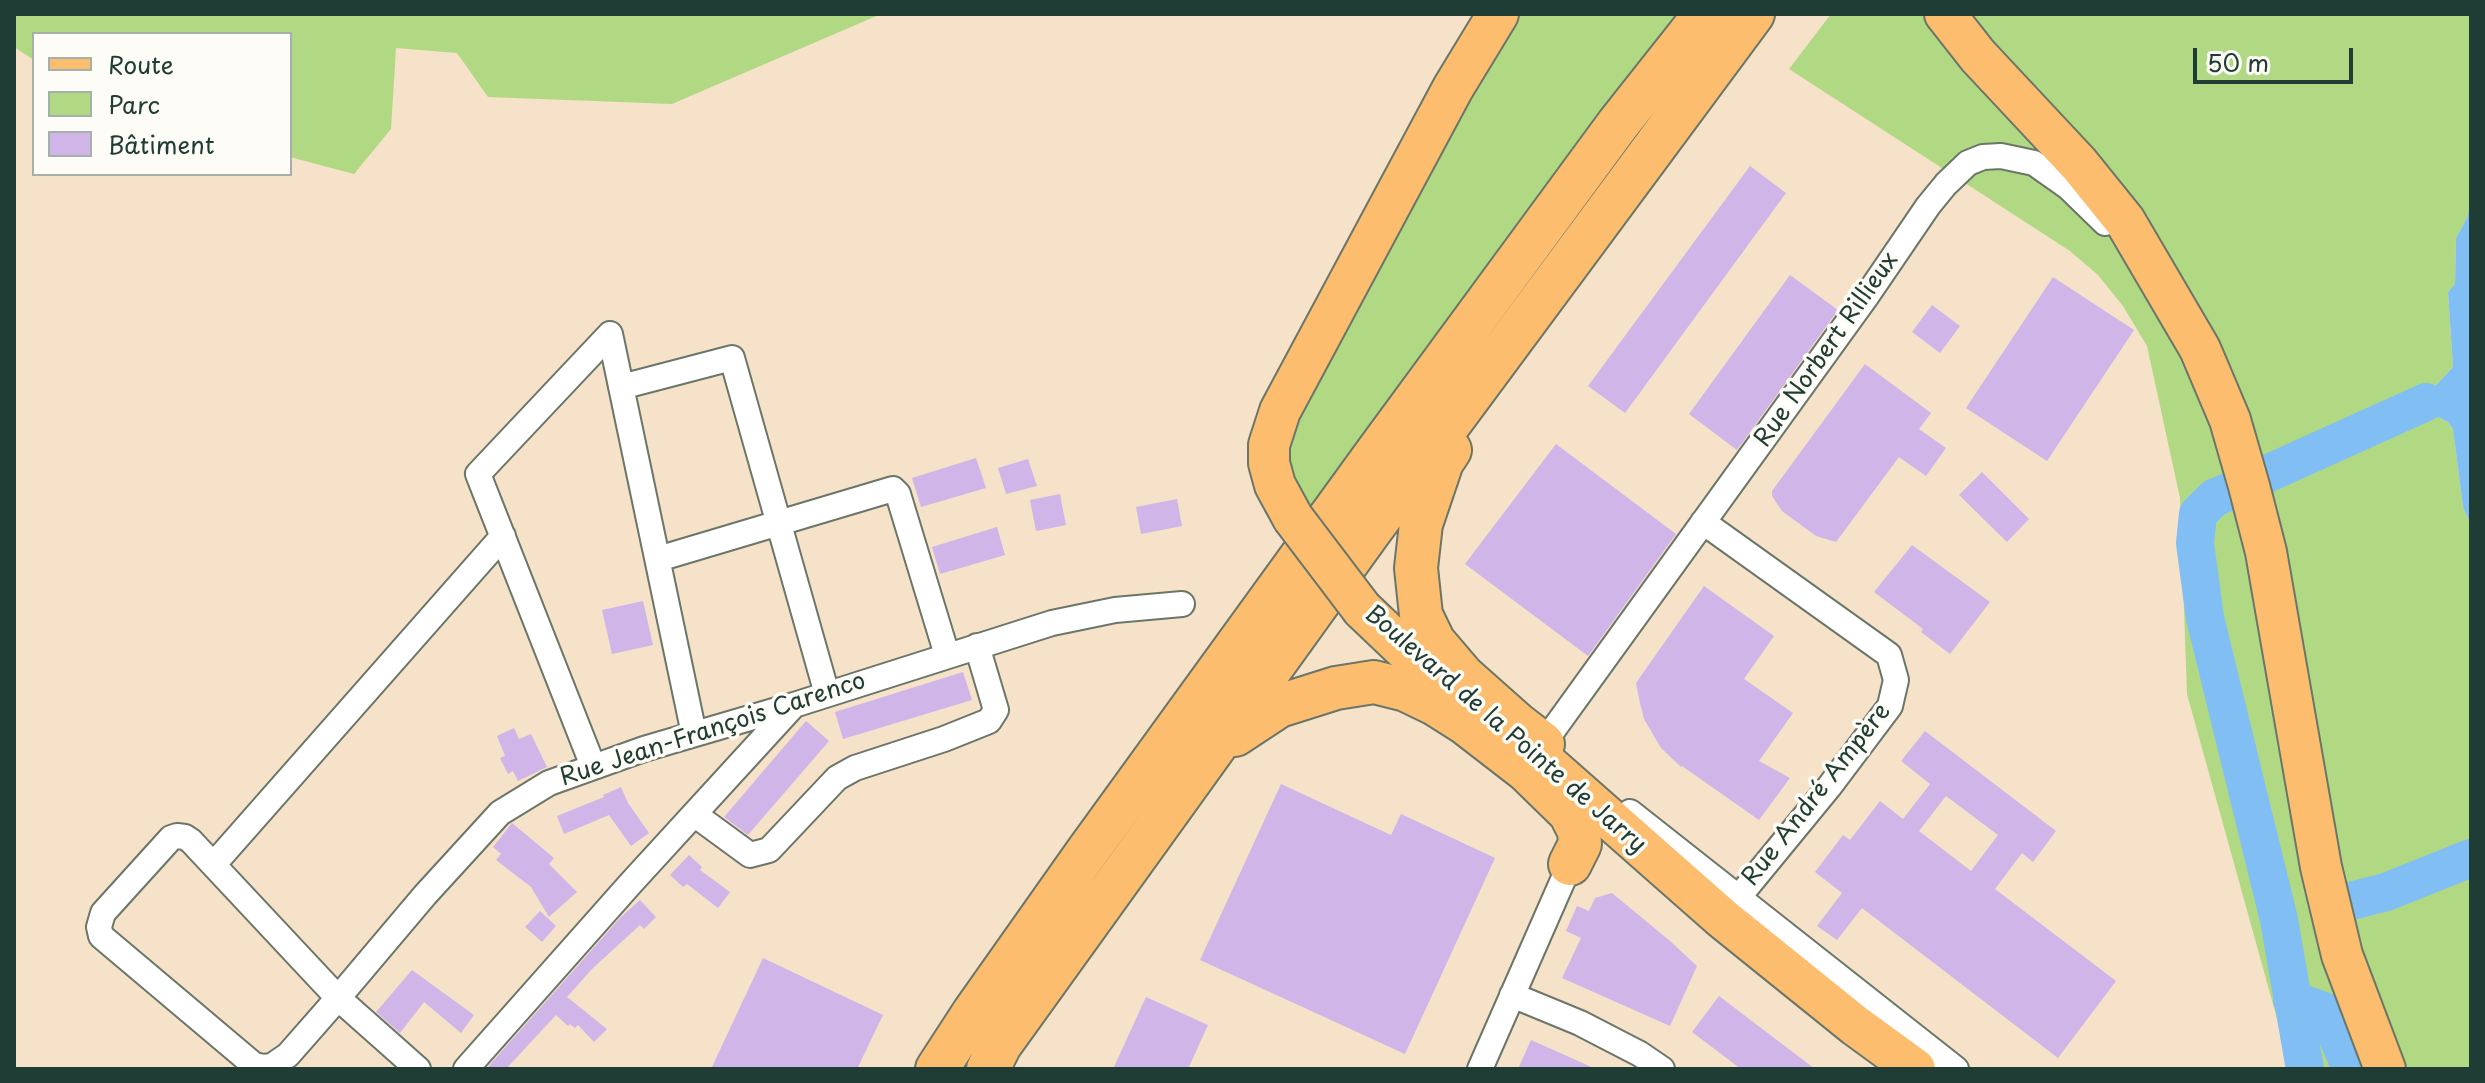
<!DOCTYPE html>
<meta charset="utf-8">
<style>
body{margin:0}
#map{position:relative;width:2485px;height:1083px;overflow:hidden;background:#f6e1c9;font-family:"Playpen Sans",sans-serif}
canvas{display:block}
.frame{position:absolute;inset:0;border:16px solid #1f3d34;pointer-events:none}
.legend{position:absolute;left:32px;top:32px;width:260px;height:144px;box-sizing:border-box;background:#fdfcf7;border:2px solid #a4b0a9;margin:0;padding:10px 14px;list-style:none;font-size:24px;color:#1f3d34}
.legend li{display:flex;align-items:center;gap:16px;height:40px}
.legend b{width:40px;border:2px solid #a4b0a9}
.scale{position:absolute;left:2193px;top:48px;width:160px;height:36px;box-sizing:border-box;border:4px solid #1f3d34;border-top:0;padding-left:10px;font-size:24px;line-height:28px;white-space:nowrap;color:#1f3d34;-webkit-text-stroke:6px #fdfcf7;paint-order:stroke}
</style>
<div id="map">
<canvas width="2485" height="1083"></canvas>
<div class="frame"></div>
<ul class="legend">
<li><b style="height:10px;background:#fcbd6f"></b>Route</li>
<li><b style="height:22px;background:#b1d983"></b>Parc</li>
<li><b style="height:22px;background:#d0b5e9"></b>Bâtiment</li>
</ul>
<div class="scale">50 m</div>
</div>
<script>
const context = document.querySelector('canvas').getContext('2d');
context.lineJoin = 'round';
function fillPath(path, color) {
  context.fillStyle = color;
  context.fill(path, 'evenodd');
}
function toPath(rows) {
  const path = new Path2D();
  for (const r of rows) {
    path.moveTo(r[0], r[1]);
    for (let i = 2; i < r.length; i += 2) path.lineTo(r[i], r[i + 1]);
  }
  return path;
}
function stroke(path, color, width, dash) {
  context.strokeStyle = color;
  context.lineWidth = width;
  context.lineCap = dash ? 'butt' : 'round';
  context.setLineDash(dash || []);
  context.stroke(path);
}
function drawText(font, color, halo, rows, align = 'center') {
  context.font = font + ' "Playpen Sans",sans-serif';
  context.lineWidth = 7;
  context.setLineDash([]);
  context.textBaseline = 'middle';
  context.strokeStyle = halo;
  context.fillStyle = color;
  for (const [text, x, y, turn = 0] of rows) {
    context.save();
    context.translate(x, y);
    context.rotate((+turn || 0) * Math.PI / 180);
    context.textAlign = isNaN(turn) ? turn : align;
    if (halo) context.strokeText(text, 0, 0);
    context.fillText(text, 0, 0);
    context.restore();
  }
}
const green = toPath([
 [14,14,881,14,672,104,488,97,457,53,396,48,391,129,354,174,290,157,290,34,34,34,34,60,14,47],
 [1514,14,1689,14,1315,524,1288,466,1291,437,1441,144],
 [1831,14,2471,14,2471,200,2467,218,2456,238,2455,284,2448,292,2453,367,2437,384,2430,413,2448,422,2453,429,2463,507,2471,525,2471,1069,2291,1069,2187,694,2180,498,2147,346,2123,306,2098,275,2070,251,1789,69]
]);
const water = toPath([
 [2471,200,2471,525,2463,507,2453,429,2448,422,2430,413,2426,402,2437,384,2453,367,2448,292,2455,284,2456,238,2467,218]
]);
const river = toPath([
 [2260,477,2426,402],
 [2237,488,2214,498,2198,514,2195,543,2205,618,2279,920,2305,1069],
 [2343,903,2386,892,2471,858],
 [2292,1000,2324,1011,2331,1021,2351,1069]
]);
const building = toPath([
 [1750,166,1786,193,1625,413,1588,386],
 [1790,275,1838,310,1737,450,1689,414],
 [2053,277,2134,330,2047,461,1966,408],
 [1932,305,1960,326,1940,353,1912,332],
 [1865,364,1931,413,1919,429,1946,448,1926,476,1899,457,1836,542,1816,536,1782,511,1772,496,1772,491],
 [1556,444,1676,534,1588,656,1465,564],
 [976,458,986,488,921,507,912,478],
 [1028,459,1037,486,1006,494,998,468],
 [1982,472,2029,519,2007,542,1959,495],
 [1060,494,1066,525,1036,531,1030,500],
 [1177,499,1182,526,1141,534,1136,507],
 [997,527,1005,555,940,574,932,547],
 [1912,545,1990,602,1950,654,1921,632,1923,629,1874,592],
 [1704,586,1774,636,1744,679,1793,713,1759,761,1790,778,1759,820,1682,766,1681,767,1661,748,1644,719,1640,703,1636,683],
 [643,601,653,645,612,654,602,610],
 [963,672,972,700,843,739,835,712],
 [806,721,829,741,748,835,724,817],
 [514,728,519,739,531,734,547,767,518,781,513,771,508,774,500,758,505,756,497,736],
 [1925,731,2056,831,2033,862,2022,853,1995,889,2116,981,2058,1058,1862,908,1837,940,1817,926,1842,893,1815,872,1843,835,1850,840,1880,801,1903,819,1930,784,1901,761],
 [1946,796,1998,835,1971,871,1919,831],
 [1281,784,1391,835,1401,814,1495,858,1405,1054,1200,960],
 [621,787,628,803,649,833,631,846,609,815,564,834,557,816,604,797,603,795],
 [512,823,554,858,549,864,577,892,549,917,531,887,496,860,501,854,493,847],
 [689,855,702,867,700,870,730,892,718,908,687,884,683,887,670,875],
 [1612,893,1670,941,1697,966,1670,1026,1562,978,1581,938,1566,931,1577,906,1589,911,1595,898],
 [640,900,656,917,644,929,640,925,592,969,567,997,607,1029,594,1042,578,1025,575,1028,570,1024,568,1026,556,1015,506,1069,486,1069,621,917],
 [540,911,556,926,542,942,525,927],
 [763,958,883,1015,857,1069,711,1069],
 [412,970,474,1015,461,1033,424,1002,400,1033,376,1012],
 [1719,996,1815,1069,1741,1069,1692,1032],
 [1146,997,1208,1025,1188,1069,1113,1069],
 [1531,1040,1596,1069,1518,1069]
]);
const minor = toPath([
 [621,387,732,358,827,694],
 [1703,522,1889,655,1896,680,1890,706,1829,787,1728,910],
 [658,559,893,489,898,494,947,655],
 [1551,750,1543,744,1866,297,1928,206,1946,184,1968,163,1983,157,2001,156,2034,163,2068,187,2105,223],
 [593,766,478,474,610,334,694,734],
 [1630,812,1956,1069],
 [694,814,750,855,769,850,837,778,855,768,944,739,989,721,996,710,977,646],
 [177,836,185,837,191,841,338,998,288,1055,272,1066,263,1067,254,1065,101,936,99,927,103,913,171,838,177,836],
 [214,864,503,536],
 [1512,995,1580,1023,1640,1054,1662,1069],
 [418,1069,338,998,425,895,500,813,549,783,644,749,794,705,1052,623,1115,610,1182,604],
 [466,1069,631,883,794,705],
 [1480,1069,1570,864]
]);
const primary = toPath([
 [1945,14,1978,56,2079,164,2125,221,2200,349,2230,420,2249,486,2266,552,2321,867,2342,955,2385,1069],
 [1293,518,1275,485,1269,463,1269,445,1280,411,1453,88,1498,14],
 [1362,609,1404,649,1471,703],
 [1537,755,1722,918,1856,1026,1915,1069]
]);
const trunk = toPath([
 [1450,450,1442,462,1421,524,1416,568,1421,615,1434,642,1463,676,1517,724,1543,744],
 [1235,735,1279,706,1336,688,1374,682,1406,690,1435,704,1465,723,1527,771,1570,813,1579,831,1580,844,1570,864],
 [937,1069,974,1012,1087,852,1377,452,1618,124,1705,14],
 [988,1069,1000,1045,1370,531,1753,14]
]);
const primaryBridge = toPath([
 [1293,518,1362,609]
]);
const streetNames = [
 ["Rue Norbert Rillieux",1827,350,-55],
 ["Rue Jean-François Carenco",713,730,-18],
 ["Boulevard de la Pointe de Jarry",1505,730,41],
 ["Rue André Ampère",1817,795,-52]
];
fillPath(green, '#b1d983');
fillPath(water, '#80bef4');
stroke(river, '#80bef4', 38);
fillPath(building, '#d0b5e9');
stroke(minor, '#6a7668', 28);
stroke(primary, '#6a7668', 44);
stroke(trunk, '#6a7668', 46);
stroke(minor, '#fff', 24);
stroke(primary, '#fcbd6f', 40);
stroke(trunk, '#fcbd6f', 42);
stroke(primaryBridge, '#6a7668', 44, []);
stroke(primaryBridge, '#fcbd6f', 40);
drawText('24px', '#1f3d34', '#fdfcf7', streetNames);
</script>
